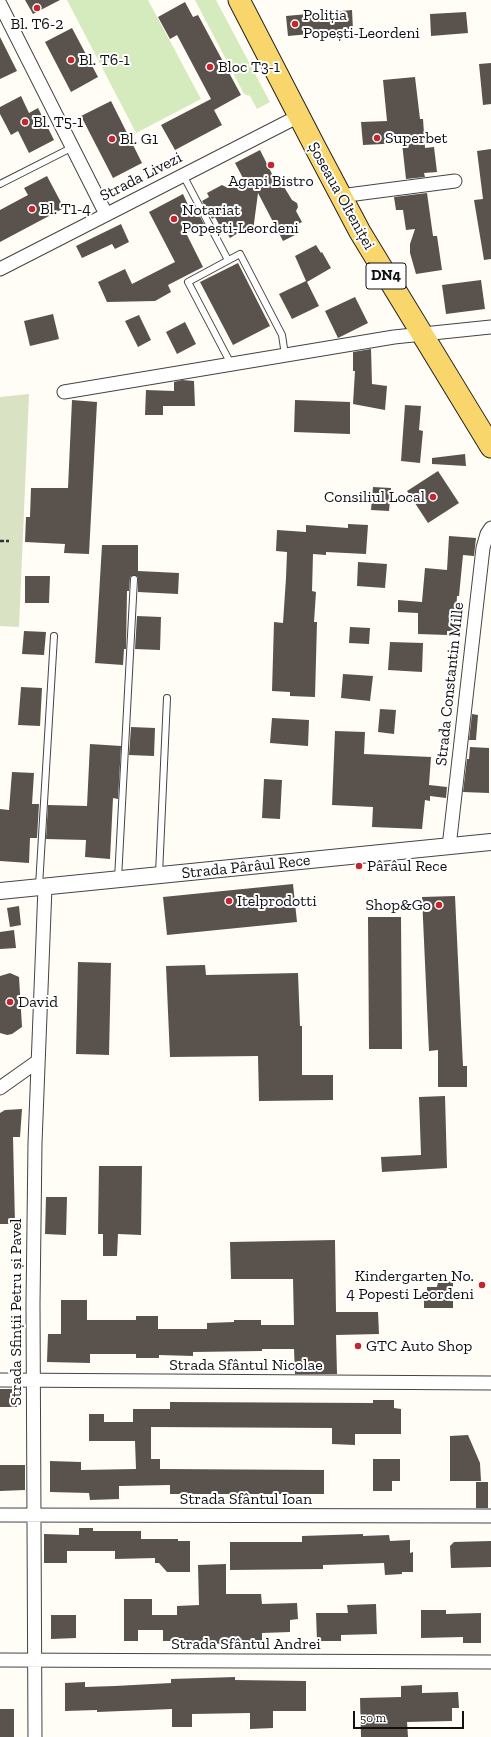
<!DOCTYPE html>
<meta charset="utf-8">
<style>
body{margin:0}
#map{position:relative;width:491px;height:1737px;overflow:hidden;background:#fffdf5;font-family:"Zilla Slab",serif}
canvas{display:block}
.scale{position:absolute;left:353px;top:1711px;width:111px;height:18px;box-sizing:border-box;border:2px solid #111;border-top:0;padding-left:5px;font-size:12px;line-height:14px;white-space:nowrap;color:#111;-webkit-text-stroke:3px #fff;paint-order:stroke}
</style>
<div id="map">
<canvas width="491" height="1737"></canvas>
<div class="scale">50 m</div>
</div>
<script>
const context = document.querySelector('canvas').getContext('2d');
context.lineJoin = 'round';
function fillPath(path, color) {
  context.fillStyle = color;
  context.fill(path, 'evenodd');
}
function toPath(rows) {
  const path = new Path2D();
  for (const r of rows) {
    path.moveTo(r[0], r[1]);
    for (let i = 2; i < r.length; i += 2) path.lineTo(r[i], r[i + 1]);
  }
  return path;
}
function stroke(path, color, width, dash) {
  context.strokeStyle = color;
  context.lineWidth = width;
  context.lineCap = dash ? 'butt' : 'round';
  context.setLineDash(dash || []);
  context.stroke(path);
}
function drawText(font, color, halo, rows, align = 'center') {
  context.font = font + ' "Zilla Slab",serif';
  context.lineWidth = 4;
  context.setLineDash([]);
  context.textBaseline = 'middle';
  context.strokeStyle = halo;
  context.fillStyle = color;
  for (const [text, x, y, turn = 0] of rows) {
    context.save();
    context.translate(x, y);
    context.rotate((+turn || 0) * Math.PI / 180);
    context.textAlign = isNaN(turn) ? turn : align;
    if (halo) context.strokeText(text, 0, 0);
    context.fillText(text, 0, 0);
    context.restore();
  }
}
const green = toPath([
 [67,0,148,0,201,99,136,133],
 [195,0,216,0,270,102,257,109,250,96,244,94]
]);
const cemetery = toPath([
 [29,394,19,627,0,626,0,397]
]);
const building = toPath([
 [25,0,60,0,33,14],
 [185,2,193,17,198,15,241,95,214,110,222,125,175,150,161,125,211,99,177,35,170,39,158,17],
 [352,10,353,30,288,36,286,16],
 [466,12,468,33,431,36,430,14],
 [72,28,98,77,71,92,45,42],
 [0,37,17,71,0,79],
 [491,63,491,104,483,105,479,64],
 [415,77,420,119,423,119,425,148,434,147,437,172,424,173,425,177,406,179,402,143,363,145,361,122,387,121,383,80],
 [21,96,29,113,38,108,54,140,29,153,18,131,11,135,0,114,0,107],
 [111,101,142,163,113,178,81,116],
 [491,149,491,259,484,260,474,200,483,199,477,151],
 [260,150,277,184,281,182,292,200,297,203,298,207,296,211,302,222,292,227,295,235,283,241,258,193,253,231,247,234,238,233,230,238,226,231,223,232,215,217,212,219,202,201,209,197,207,193,222,185,228,188,244,180,235,163],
 [47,176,64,208,0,242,0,210,28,195,24,188],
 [427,193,433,236,437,236,442,270,416,274,410,253,410,244,415,229,406,230,403,210,396,210,394,197],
 [183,194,189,207,194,205,204,224,186,233,203,267,168,285,171,292,155,301,107,302,98,282,125,269,132,284,175,262,149,212],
 [121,224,129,242,115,249,112,244,82,258,76,246],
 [316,245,321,253,322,252,331,268,307,282,319,306,292,319,279,294,306,281,295,256],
 [238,263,270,326,233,345,200,282],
 [481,280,485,309,446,314,442,285],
 [355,297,368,323,338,338,325,311],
 [53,314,59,339,30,346,24,321],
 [139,315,151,340,138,347,125,321],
 [185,322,196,344,177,354,166,332],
 [371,349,372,384,387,386,385,410,353,404,355,371,353,371,353,352],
 [182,380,194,381,195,406,163,406,163,415,145,415,146,390,174,391,174,382],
 [72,400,97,402,89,554,64,553,65,544,25,542,26,517,30,517,31,488,68,488],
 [295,400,350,402,350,434,294,432],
 [405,405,421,406,419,430,423,431,420,463,401,461],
 [465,454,466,466,432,464,432,458],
 [438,471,459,503,428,523,407,491],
 [373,487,391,488,389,511,371,510],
 [348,524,368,525,366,554,326,552,326,555,313,554,312,591,316,592,314,622,317,622,315,697,290,696,290,692,272,691,274,622,283,623,286,578,287,552,276,551,277,530,306,532,306,525,348,528],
 [449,536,476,538,474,556,463,555,459,596,457,596,455,632,447,631,447,635,418,634,418,613,398,612,398,600,422,602,425,568,447,570],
 [102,545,138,545,138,571,179,573,178,594,138,592,138,577,134,575,130,577,129,591,127,591,126,649,124,649,123,665,95,663],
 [358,562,387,564,385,588,357,586],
 [25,576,50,576,49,603,25,603],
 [137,616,161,617,160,650,135,649],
 [350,627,370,628,369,644,349,643],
 [24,631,46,632,44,655,22,654],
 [390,642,423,643,422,672,388,670],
 [343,674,373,676,370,701,341,698],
 [21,687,42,688,40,726,18,725],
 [380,709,396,710,394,734,378,732],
 [472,714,478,715,476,740,469,740],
 [272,718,309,720,308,746,270,743],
 [131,727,155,728,154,756,129,755],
 [335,731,365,732,364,754,431,757,429,785,447,787,446,798,430,796,430,801,425,800,422,829,372,827,373,807,332,805],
 [90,744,121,746,118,799,113,798,110,859,85,857,86,840,46,839,48,805,87,806],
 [470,747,489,748,489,793,463,792,467,759,469,759],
 [12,772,34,773,32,804,39,804,37,838,30,838,29,863,0,861,0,809,9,810],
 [264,779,282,780,280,819,262,818],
 [293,884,297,922,167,935,163,897],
 [455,896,463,1066,467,1066,467,1087,438,1087,438,1050,429,1051,422,897],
 [19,906,21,925,10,927,7,908],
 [368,917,401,917,402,1049,369,1049],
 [14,930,16,948,0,949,0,932],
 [78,962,111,963,109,1055,76,1054],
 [205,965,206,975,298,973,300,1026,302,1026,302,1075,333,1075,333,1100,259,1101,258,1056,170,1057,166,966],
 [10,973,19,977,22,1027,12,1034,7,1035,0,1033,0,976],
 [445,1096,447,1168,382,1172,381,1157,421,1155,419,1097],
 [22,1109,20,1137,13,1137,15,1224,0,1224,0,1113,5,1110],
 [99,1166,142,1166,141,1235,118,1234,117,1256,103,1256,103,1234,98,1234],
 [46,1197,67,1197,66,1235,45,1234],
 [335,1240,336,1312,378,1312,379,1334,336,1335,337,1374,295,1374,294,1349,262,1349,262,1351,193,1352,193,1356,159,1355,159,1358,136,1358,136,1354,90,1354,90,1363,47,1362,48,1334,61,1334,61,1300,87,1300,87,1320,136,1320,136,1316,158,1316,158,1329,207,1329,207,1323,234,1322,234,1320,261,1320,261,1325,294,1325,293,1279,231,1279,230,1242],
 [453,1281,453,1308,424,1308,424,1295,427,1295,427,1287,437,1287,438,1282],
 [0,1389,17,1389,17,1407,0,1407],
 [373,1400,394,1400,394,1408,401,1409,401,1434,355,1434,355,1445,332,1444,332,1428,151,1427,151,1459,160,1459,160,1469,324,1470,324,1494,170,1494,170,1485,119,1486,119,1499,90,1500,89,1493,50,1492,50,1461,81,1462,81,1470,136,1469,135,1441,89,1441,89,1414,104,1414,104,1422,133,1422,133,1409,170,1409,170,1402,373,1403],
 [468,1435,480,1463,481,1481,450,1481,450,1436],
 [373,1459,400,1459,400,1481,392,1481,392,1491,373,1491],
 [0,1465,25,1465,25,1490,0,1491],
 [476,1482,488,1482,488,1508,476,1508],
 [79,1528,93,1528,93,1531,141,1531,141,1539,178,1539,178,1541,190,1541,190,1572,167,1572,159,1563,155,1563,155,1558,115,1559,115,1551,67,1551,67,1563,44,1563,44,1534,79,1535],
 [363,1534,363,1536,389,1535,390,1541,410,1540,410,1553,413,1552,413,1572,402,1572,402,1574,385,1575,384,1563,323,1565,323,1569,230,1570,230,1542,302,1542,302,1536],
 [491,1541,491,1567,451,1568,450,1546,454,1542],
 [226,1564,226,1594,261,1594,262,1604,297,1603,298,1619,290,1620,290,1632,262,1633,262,1643,202,1644,202,1641,163,1641,163,1630,138,1630,138,1641,124,1641,124,1599,152,1599,152,1615,177,1615,177,1606,199,1605,198,1565],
 [376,1604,377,1634,341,1635,341,1641,317,1641,316,1613,348,1613,347,1605],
 [421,1610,446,1610,446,1614,481,1613,481,1643,463,1643,463,1637,421,1638],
 [51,1615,76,1615,76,1638,51,1639],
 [235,1677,235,1680,306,1681,306,1711,273,1711,273,1728,250,1729,250,1713,192,1714,192,1727,172,1727,172,1709,97,1712,97,1710,65,1711,65,1683,85,1682,85,1687,115,1686,171,1683,171,1679],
 [422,1685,422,1693,458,1692,459,1708,452,1708,452,1721,407,1722,408,1737,361,1737,360,1698,401,1697,401,1686],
 [0,1709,14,1709,14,1737,0,1737]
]);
const path = toPath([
 [0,541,9,541]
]);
const service = toPath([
 [183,175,228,260],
 [0,184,73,147],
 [231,364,188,282,240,254,282,335,285,355],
 [159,874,167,698],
 [118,879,134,579],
 [39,886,54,636]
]);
const minor = toPath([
 [0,4,106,214],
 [340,196,455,181],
 [0,269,299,116],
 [64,392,394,337,491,327],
 [449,847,483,548,487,534,491,528],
 [0,1088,38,1061],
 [0,1380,491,1383],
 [0,1515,491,1516],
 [0,1660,491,1662],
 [35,1737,33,1304,35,1143,45,887]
]);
const tertiary = toPath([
 [0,891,491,842]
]);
const primary = toPath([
 [239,0,314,145,360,232,491,447]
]);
const markers = [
 [37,8,4,"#c4262e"],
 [295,24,4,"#c4262e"],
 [71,60,4,"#c4262e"],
 [210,67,4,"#c4262e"],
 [25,122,4,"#c4262e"],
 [377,138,4,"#c4262e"],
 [112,139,4,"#c4262e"],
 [271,165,4,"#c4262e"],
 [32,209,4,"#c4262e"],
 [174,219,4,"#c4262e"],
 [433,497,4,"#c4262e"],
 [359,866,4,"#c4262e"],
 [229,901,4,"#c4262e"],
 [439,905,4,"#c4262e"],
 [10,1002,4,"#c4262e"],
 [482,1285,4,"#c4262e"],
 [358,1346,4,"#c4262e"]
];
const shields = [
 [386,276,40]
];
const shieldNames = [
 ["DN4",386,276]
];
const poiNames = [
 ["Poliția",303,15],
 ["Popești-Leordeni",303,33],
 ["Bl. T6-2",37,24,"center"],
 ["Bl. T6-1",79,60],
 ["Bloc T3-1",218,67],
 ["Bl. T5-1",33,122],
 ["Superbet",385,138],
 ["Bl. G1",120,139],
 ["Agapi Bistro",271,181,"center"],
 ["Bl. T1-4",40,209],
 ["Notariat",182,210],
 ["Popești-Leordeni",182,228],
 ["Consiliul Local",425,497,"right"],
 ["Pârâul Rece",367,866],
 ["Itelprodotti",237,901],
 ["Shop&Go",431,905,"right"],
 ["David",18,1002],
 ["Kindergarten No.",474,1276,"right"],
 ["4 Popesti Leordeni",474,1294,"right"],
 ["GTC Auto Shop",366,1346]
];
const streetNames = [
 ["Strada Livezi",141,177,-27],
 ["Șoseaua Olteniței",341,196,61],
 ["Strada Constantin Mille",450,684,-84],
 ["Strada Pârâul Rece",246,867,-6],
 ["Strada Sfinții Petru și Pavel",16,1312,-90],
 ["Strada Sfântul Nicolae",246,1365],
 ["Strada Sfântul Ioan",246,1499],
 ["Strada Sfântul Andrei",246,1644]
];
fillPath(green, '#d5ebbd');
fillPath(cemetery, '#d9e3c4');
fillPath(building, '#5a524d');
stroke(service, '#444', 8);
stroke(minor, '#444', 15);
stroke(tertiary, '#444', 18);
stroke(primary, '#222', 23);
stroke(path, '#333', 2.5, [4, 2]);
stroke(service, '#fff', 6);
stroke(minor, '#fff', 13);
stroke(tertiary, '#fff', 16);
stroke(primary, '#f9d66b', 21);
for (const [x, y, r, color] of markers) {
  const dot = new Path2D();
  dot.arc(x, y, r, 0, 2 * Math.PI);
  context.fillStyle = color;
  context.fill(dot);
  stroke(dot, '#fff', 1.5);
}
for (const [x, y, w] of shields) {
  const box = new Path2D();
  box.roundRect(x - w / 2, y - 13, w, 26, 3);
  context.fillStyle = '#fff';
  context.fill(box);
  stroke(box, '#111', 1);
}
drawText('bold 15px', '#111', null, shieldNames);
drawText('16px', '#111', '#fff', poiNames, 'left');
drawText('16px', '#111', '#fff', streetNames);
</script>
